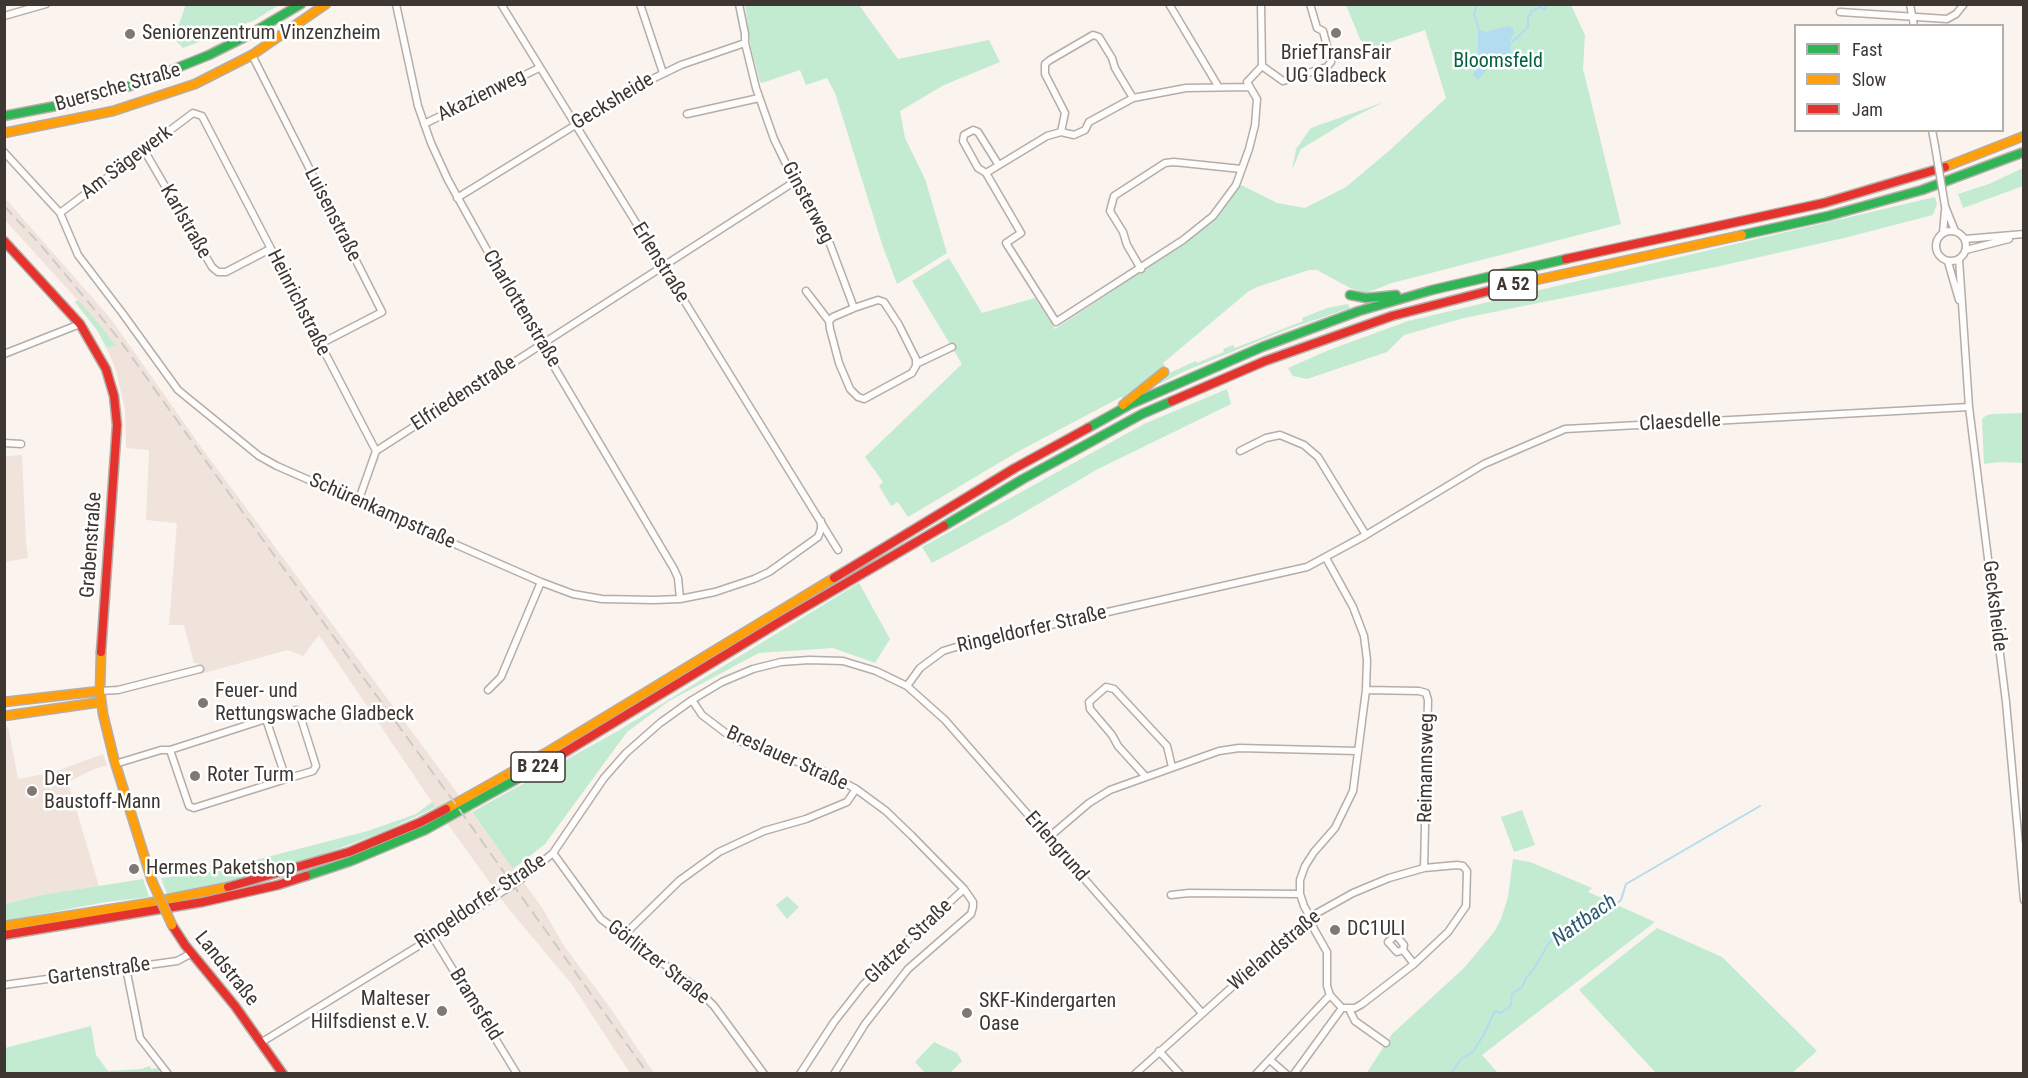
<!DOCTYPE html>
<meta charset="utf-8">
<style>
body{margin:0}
#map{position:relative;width:2028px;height:1078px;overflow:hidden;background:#faf3ee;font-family:"Roboto Condensed",sans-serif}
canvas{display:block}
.frame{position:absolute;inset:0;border:6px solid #3e3630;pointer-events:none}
.legend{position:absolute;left:1794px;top:24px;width:210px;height:108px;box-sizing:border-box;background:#fff;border:2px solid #b2afac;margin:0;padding:8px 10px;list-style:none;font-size:18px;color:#3e3630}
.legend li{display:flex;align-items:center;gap:12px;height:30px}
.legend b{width:30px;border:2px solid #b2afac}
</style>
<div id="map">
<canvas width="2028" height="1078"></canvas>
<div class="frame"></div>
<ul class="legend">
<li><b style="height:8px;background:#30b455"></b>Fast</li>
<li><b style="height:8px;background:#ff9f0a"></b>Slow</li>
<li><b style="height:8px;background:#e5322d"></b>Jam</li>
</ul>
</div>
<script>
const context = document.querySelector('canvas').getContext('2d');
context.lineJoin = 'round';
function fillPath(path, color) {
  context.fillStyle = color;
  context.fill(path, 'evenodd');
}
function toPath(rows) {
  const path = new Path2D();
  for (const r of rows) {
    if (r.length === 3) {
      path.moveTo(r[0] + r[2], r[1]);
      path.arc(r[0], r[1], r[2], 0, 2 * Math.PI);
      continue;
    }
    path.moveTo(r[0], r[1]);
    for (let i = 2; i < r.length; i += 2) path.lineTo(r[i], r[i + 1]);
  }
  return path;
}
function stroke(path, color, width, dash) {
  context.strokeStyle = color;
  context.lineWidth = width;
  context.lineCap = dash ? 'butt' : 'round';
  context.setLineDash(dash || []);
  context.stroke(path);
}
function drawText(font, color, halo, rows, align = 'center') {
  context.font = font + ' "Roboto Condensed",sans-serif';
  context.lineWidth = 5;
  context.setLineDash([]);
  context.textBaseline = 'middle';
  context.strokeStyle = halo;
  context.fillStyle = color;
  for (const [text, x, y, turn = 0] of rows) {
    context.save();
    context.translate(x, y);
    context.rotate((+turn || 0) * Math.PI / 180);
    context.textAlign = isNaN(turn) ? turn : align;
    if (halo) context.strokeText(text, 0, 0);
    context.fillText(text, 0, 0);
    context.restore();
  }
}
const built = toPath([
 [4,197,111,319,201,447,541,906,564,946,609,1006,654,1073,630,1073,571,983,508,908,432,802,319,635,303,656,288,650,200,674,198,663,194,663,184,625,169,625,177,523,146,520,149,450,126,448,125,409,115,367,106,347,115,345,101,326,5,220],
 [22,455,26,544,28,558,5,562,5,456],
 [8,726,18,779,54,772,103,754,107,765,92,770,68,782,99,886,41,895,5,904,4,729]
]);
const green = toPath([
 [186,4,279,4,279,5,255,20,183,48,174,39],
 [745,5,859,5,898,59,989,40,1000,62,944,85,900,111,905,138,925,179,947,253,897,284,882,244,835,93,827,78,806,85,800,70,762,83,760,82,751,48],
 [1346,5,1571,5,1585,35,1583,69,1621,224,1392,283,1366,293,1350,288,1317,270,1309,270,1257,287,1249,291,1163,363,1165,366,1124,400,1121,397,1019,451,908,517,898,502,891,506,879,486,883,482,865,457,962,364,912,281,949,258,982,313,1035,298,1055,329,1196,235,1217,217,1241,185,1277,203,1305,208,1346,187,1390,150,1446,98,1425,30,1369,49,1360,39],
 [1384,102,1352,118,1301,149,1292,170,1296,149,1311,128],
 [2023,168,2023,186,1963,208,1958,194,1989,184],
 [1935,197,1937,204,1933,215,1844,238,1711,268,1464,318,1404,335,1387,352,1307,379,1293,376,1288,368,1329,350,1408,321],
 [78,300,101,326,116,346,106,347,97,330,75,302],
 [1348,304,1350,308,1288,329,1185,371,1159,384,1158,382,1165,375,1196,361,1197,363,1216,355,1224,352,1223,349,1233,345,1235,348,1303,321,1302,318,1327,308],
 [1227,389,1231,404,1098,469,1011,520,932,563,922,547,1144,424],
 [2023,413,2023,463,1999,462,1984,464,1982,419,1987,415,1993,414],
 [859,583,890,639,875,663,833,648,759,653,669,701,627,732,545,844,513,869,472,812,616,732],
 [432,802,436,807,385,831,303,862,262,874,167,894,161,878,209,872,368,831,416,814],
 [1522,810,1535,845,1514,852,1501,817],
 [1513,859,1530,862,1592,888,1588,892,1655,922,1482,1055,1498,1073,1366,1074,1392,1034,1464,968,1494,932,1501,919,1508,897],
 [143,879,149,897,106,902,5,921,5,904,41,895],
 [787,896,799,907,787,919,776,905],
 [1657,928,1722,957,1817,1051,1792,1073,1656,1073,1579,990],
 [91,1026,96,1055,108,1071,141,1069,150,1066,151,1069,158,1068,162,1073,5,1073,5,1048],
 [934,1042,957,1053,962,1061,950,1073,925,1073,915,1062]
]);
const water = toPath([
 [1508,26,1513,28,1514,33,1510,41,1511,56,1505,62,1495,59,1478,80,1473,75,1478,67,1478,30,1486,32]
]);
const stream = toPath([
 [1477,4,1474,14,1479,30],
 [1510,44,1528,27,1528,18,1532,11,1540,7,1544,10,1546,8,1546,4],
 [1451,1074,1461,1059,1473,1052,1483,1036,1495,1011,1501,1013,1511,1005,1512,994,1522,987,1526,978,1533,970,1549,943,1560,934,1604,913,1621,900,1626,884,1760,806]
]);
const street = toPath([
 [396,4,418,106,431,143,448,180,517,304,674,569,678,578,680,599],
 [501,4,838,550],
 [640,4,663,73],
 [739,4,745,34,745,43,756,88,774,139,802,197,830,244,854,308,878,300,884,302,899,325,916,359,916,366,912,373,864,399,858,397,850,389,839,363,830,329,829,321,833,317,854,308],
 [1169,4,1218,86],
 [1910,4,1914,26],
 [1840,12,1947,19,1956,14,1964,4],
 [4,16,46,4],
 [252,55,382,312,320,344],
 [1262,66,1283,81,1327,67,1331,62,1330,57,1323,31,1317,28,1310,4],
 [687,114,759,98],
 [424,124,539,68],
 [1932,130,1935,146],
 [1061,132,1065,113,1045,74,1045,64,1050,60,1093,35,1099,37,1112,58,1115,68,1133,98,1186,88,1250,87],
 [144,150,212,267,218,272,226,272,270,249],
 [4,152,60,213,78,255,123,314,178,390,259,456,277,466,541,582,573,594,602,599,654,600,680,599,715,592,754,579,769,572,818,537,821,529,821,521],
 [998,164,978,132,973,130,964,135,963,141,978,168,986,173,1021,233,1006,243,1056,322,1183,240,1213,216,1236,185,1249,149,1255,125,1257,99,1247,82,1262,66,1261,4],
 [986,173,1047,136,1061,132,1074,135,1085,130,1089,122,1133,98],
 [457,198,642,84,681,65,745,43],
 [1945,206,1955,231],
 [60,213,193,113,202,116,376,451,358,502],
 [1951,246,15],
 [1943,233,1945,210],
 [1965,239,2024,234],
 [1966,250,2009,239],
 [1959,259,1969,407,2006,702,2024,900],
 [1948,262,1959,300],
 [1141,269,1127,245,1123,232,1110,211,1114,196,1165,163,1174,162,1241,169],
 [806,291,829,321],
 [4,354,80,324],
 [916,364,952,347],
 [4,443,21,444],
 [376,451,794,182],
 [1240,451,1266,438,1280,435,1304,445,1318,457,1366,535],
 [907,686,920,668,943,651,966,644,1307,567,1366,535,1484,464,1565,429,1969,407],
 [488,690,501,677,541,582],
 [1366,690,1419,691,1426,693,1428,700,1424,868],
 [100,691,118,690,200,669],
 [692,700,702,715,731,737,744,743,823,771,856,789,886,811,912,836,964,889,973,902,973,907,971,914,908,969,865,1024,834,1074],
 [266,719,286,779,194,808,189,806,170,750,266,719],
 [266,719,296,710,299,712,316,766,313,771,286,779],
 [115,764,161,750,170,750],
 [1146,777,1118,746,1112,735,1090,709,1089,702,1106,687,1114,689,1167,746,1172,767],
 [1048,838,1089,803,1110,790,1219,751,1239,748,1358,751],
 [553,853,601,919,693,985,714,1006,764,1074],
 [1171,895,1189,893,1300,894],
 [623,936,679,881,719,852,764,831,806,819,847,802,856,789],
 [433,937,517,1074],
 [1403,950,1404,945,1396,935,1388,942,1397,952,1403,950,1414,964],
 [126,968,140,1038,168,1074],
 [4,985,177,961,192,953],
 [1349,1009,1355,1021,1386,1043],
 [262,1042,433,937,520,880,553,853,604,778,626,753,660,723,692,700,722,682,753,669,781,662,809,660,843,661,876,671,907,686,945,720,1202,1013],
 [1159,1051,1180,1074],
 [1270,1060,1286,1074],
 [800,1074,834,1022,863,985,907,941,964,889],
 [1135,1074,1310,917,1353,893,1389,878,1424,868,1457,865,1463,866,1467,871,1466,906,1448,932,1414,964,1362,1004,1355,1008,1342,1008,1330,995,1327,986,1327,952,1314,929,1310,917,1304,906,1300,894,1300,880,1305,866,1314,852,1335,828,1353,791,1366,690,1367,660,1364,636,1353,607,1326,558],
 [1256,1074,1330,995],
 [1294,1074,1342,1008]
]);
const fast = toPath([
 [4,116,71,103,137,84,209,55,247,36,301,4],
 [1742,235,1828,216,1922,190,2024,152],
 [1350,295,1366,298,1396,295],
 [1088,428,1131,404,1262,347,1359,311,1432,290,1566,259],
 [944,526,1023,479,1142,414,1172,401],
 [306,876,351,861,425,830,562,754]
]);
const slow = toPath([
 [4,133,113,111,195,84,252,55,326,4],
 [1945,167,2024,136],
 [1504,287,1742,235],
 [1123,405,1164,372],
 [101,652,100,691,103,714,114,759,152,881],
 [4,702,100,691],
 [4,716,101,702],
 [446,809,549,751,834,578],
 [4,926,149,903,228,887]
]);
const jam = toPath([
 [4,241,80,324,106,369,114,396,117,425,101,652],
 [1566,259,1824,203,1945,167],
 [1172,401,1265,361,1392,316,1504,287],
 [834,578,1015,468,1088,428],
 [562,754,781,621,944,526],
 [228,887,349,852,421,822,446,809],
 [172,925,185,945,235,1006,283,1074],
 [4,935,203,902,278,885,306,876]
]);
const rail = toPath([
 [4,206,40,244,119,339,223,485,449,795,648,1074]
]);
const streetBridge = toPath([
 [1935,146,1945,206]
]);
const slowBridge = toPath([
 [152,881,172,925]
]);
const markers = [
 [1336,33,6,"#807872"],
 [130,34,6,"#807872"],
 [203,703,6,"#807872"],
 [195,776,6,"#807872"],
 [32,791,6,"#807872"],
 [134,869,6,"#807872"],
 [1335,930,6,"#807872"],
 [442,1011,6,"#807872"],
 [967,1013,6,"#807872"]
];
const shields = [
 [1513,285,48],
 [538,767,54]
];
const shieldNames = [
 ["A 52",1513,285],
 ["B 224",538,767]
];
const poiNames = [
 ["Seniorenzentrum Vinzenzheim",142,34],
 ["BriefTransFair",1336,54,"center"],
 ["UG Gladbeck",1336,77,"center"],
 ["Feuer- und",215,692],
 ["Rettungswache Gladbeck",215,715],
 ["Roter Turm",207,776],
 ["Der",44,780],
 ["Baustoff-Mann",44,803],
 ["Hermes Paketshop",146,869],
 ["DC1ULI",1347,930],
 ["Malteser",430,1000,"right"],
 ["Hilfsdienst e.V.",430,1023,"right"],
 ["SKF-Kindergarten",979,1002],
 ["Oase",979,1025]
];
const parkNames = [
 ["Bloomsfeld",1498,62]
];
const streetNames = [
 ["Buersche Straße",118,88,-16],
 ["Akazienweg",482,96,-26],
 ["Gecksheide",613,102,-31],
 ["Am Sägewerk",127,163,-37],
 ["Ginsterweg",807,203,62],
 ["Luisenstraße",332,215,63],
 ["Karlstraße",185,222,60],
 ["Erlenstraße",660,263,58],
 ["Heinrichstraße",298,303,63],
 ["Charlottenstraße",521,309,59],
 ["Elfriedenstraße",464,394,-33],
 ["Claesdelle",1680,423,-3],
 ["Schürenkampstraße",382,512,24],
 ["Grabenstraße",92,545,-86],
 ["Gecksheide",1994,606,83],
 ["Ringeldorfer Straße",1032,630,-13],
 ["Breslauer Straße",787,759,24],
 ["Reimannsweg",1427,768,-89],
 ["Erlengrund",1056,847,49],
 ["Ringeldorfer Straße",481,902,-34],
 ["Glatzer Straße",909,942,-44],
 ["Wielandstraße",1275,951,-40],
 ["Görlitzer Straße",658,963,38],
 ["Landstraße",226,969,51],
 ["Gartenstraße",99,972,-8],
 ["Bramsfeld",475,1005,58]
];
const waterNames = [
 ["Nattbach",1585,921,-35]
];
fillPath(built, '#f0e3db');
fillPath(green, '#c2ebd2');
fillPath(water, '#b3dcf1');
stroke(stream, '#b3dcf1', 2);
stroke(street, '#b4ada8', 9);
stroke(fast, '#b4ada8', 11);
stroke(slow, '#b4ada8', 11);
stroke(jam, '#b4ada8', 11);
stroke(street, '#fefdfc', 6);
stroke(fast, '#30b455', 8);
stroke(slow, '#ff9f0a', 8);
stroke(jam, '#e5322d', 8);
stroke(rail, '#cdcbc9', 2, [12, 6]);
stroke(streetBridge, '#b4ada8', 9, []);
stroke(slowBridge, '#b4ada8', 11, []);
stroke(streetBridge, '#fefdfc', 6);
stroke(slowBridge, '#ff9f0a', 8);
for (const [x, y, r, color] of markers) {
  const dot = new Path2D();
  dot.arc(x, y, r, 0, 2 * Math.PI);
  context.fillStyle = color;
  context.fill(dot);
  stroke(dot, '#fff', 2);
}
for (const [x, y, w] of shields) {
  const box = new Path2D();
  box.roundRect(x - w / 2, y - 15, w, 30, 4.5);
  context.fillStyle = '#fff';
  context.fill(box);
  stroke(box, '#3e3630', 1.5);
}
drawText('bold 18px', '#3e3630', null, shieldNames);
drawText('20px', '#3e3630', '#fff', poiNames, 'left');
drawText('20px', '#02603f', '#fff', parkNames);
drawText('20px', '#3e3630', '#fff', streetNames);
drawText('italic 21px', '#2a5970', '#fff', waterNames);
</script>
